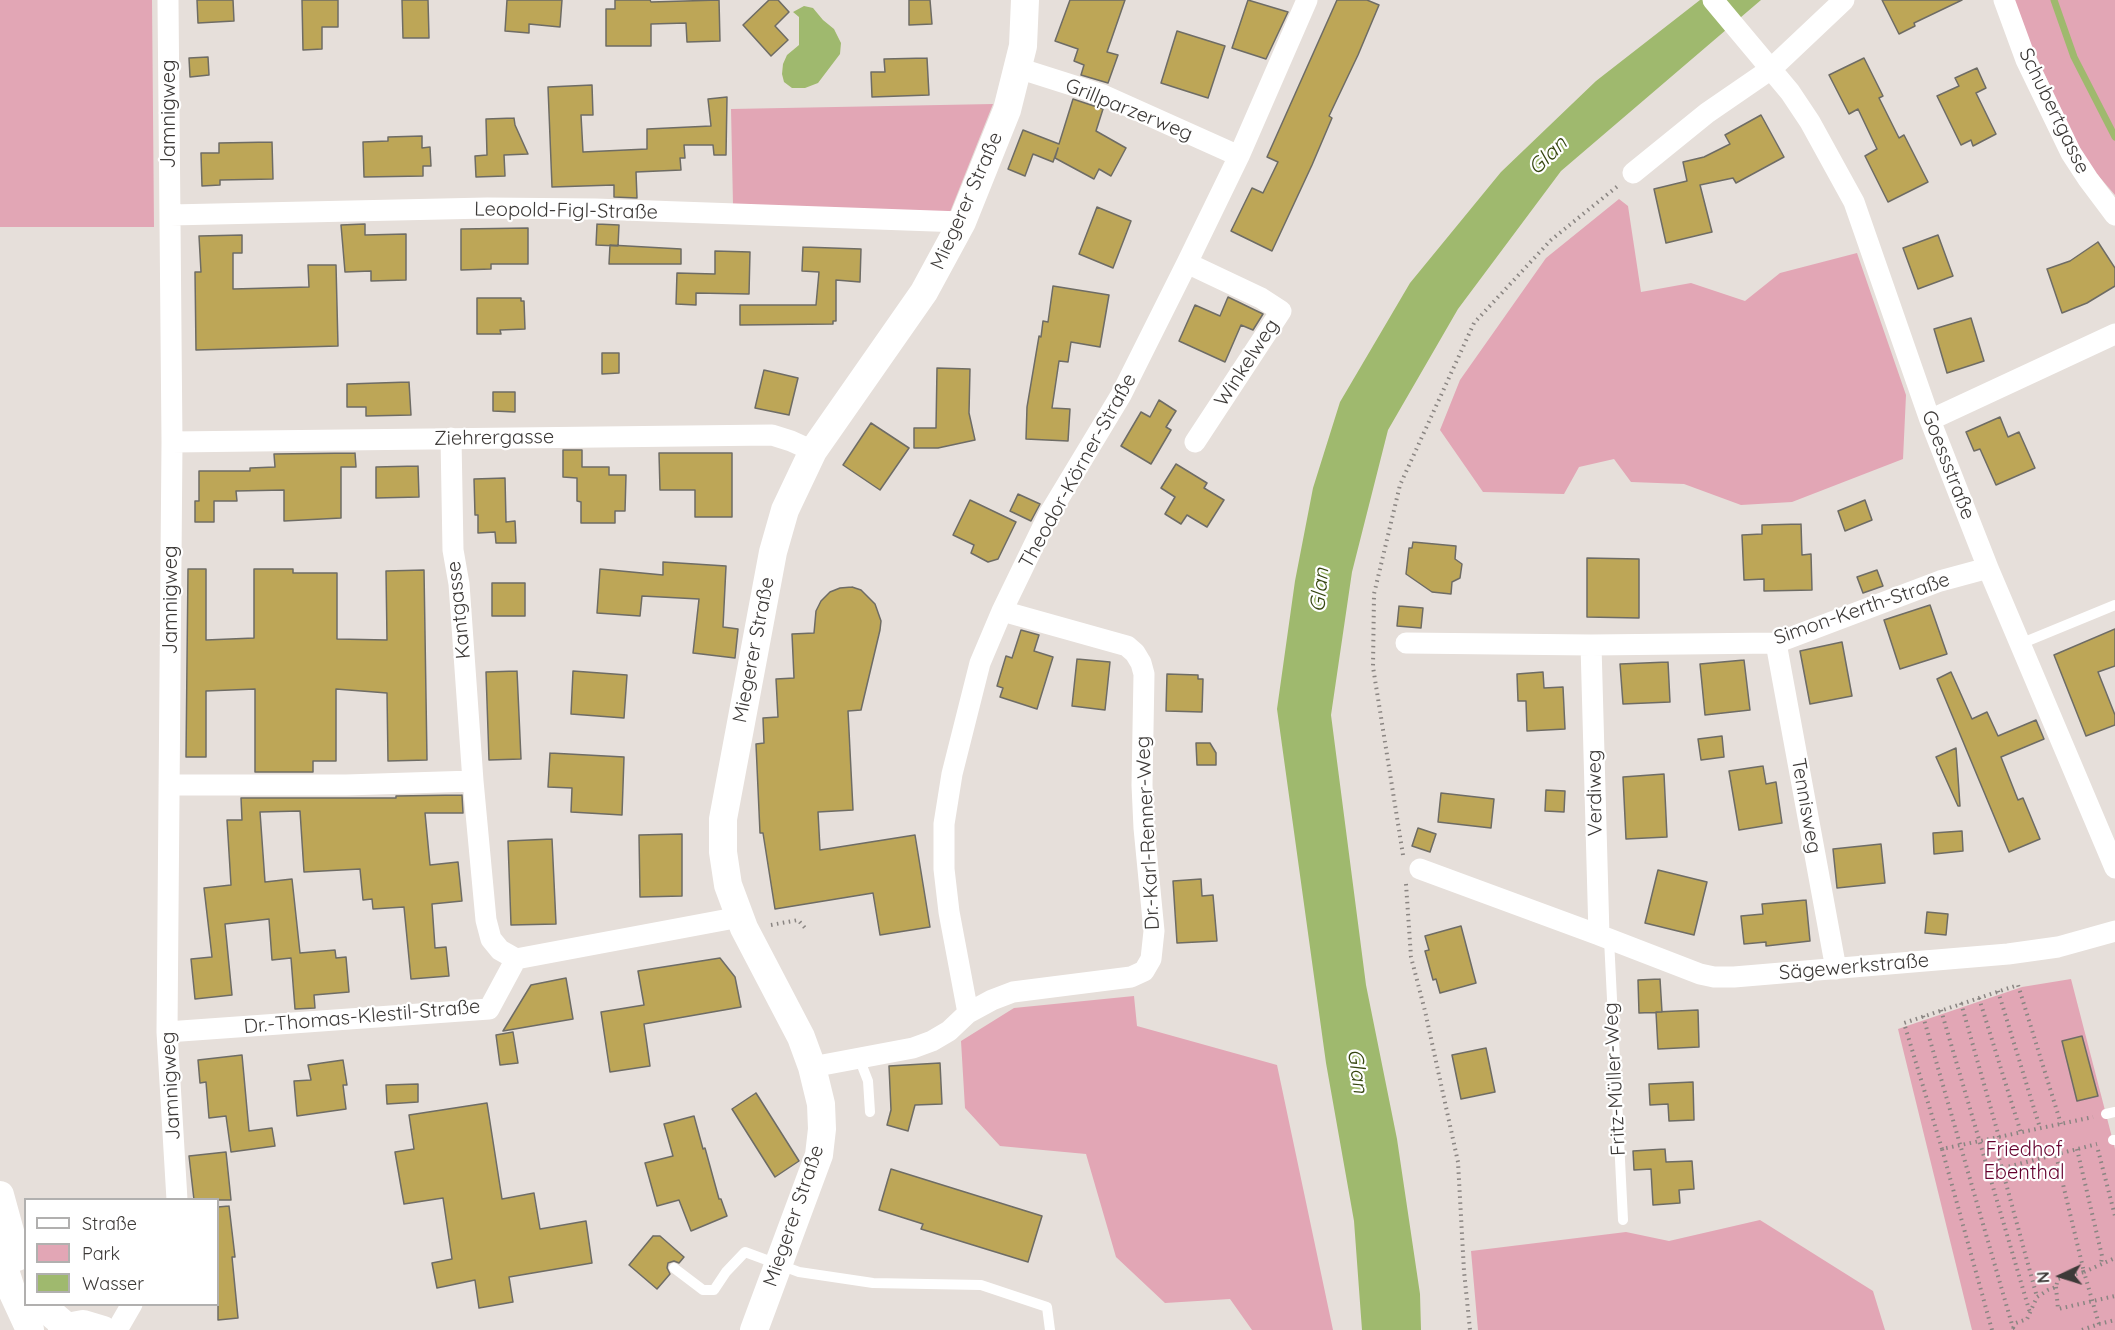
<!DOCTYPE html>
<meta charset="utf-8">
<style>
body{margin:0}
#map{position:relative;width:2115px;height:1330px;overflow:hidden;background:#e6dfda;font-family:Quicksand,sans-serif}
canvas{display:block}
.legend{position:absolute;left:24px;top:1198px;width:195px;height:108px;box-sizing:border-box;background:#fff;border:2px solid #b1b0af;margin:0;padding:8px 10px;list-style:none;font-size:18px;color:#3d3a38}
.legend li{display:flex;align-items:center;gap:12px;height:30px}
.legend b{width:30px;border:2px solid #b1b0af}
.north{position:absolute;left:2031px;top:1246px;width:60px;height:60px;-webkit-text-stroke:4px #fff;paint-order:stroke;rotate:266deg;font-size:16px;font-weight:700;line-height:24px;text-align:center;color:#3d3a38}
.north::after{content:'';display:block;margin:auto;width:21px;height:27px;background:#3d3a38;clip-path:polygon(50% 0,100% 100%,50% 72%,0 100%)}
</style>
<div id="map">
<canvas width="2115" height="1330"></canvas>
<ul class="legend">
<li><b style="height:8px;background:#fff"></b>Straße</li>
<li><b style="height:16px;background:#e2a6b5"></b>Park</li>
<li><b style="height:16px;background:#9fb96e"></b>Wasser</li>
</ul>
<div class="north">N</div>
</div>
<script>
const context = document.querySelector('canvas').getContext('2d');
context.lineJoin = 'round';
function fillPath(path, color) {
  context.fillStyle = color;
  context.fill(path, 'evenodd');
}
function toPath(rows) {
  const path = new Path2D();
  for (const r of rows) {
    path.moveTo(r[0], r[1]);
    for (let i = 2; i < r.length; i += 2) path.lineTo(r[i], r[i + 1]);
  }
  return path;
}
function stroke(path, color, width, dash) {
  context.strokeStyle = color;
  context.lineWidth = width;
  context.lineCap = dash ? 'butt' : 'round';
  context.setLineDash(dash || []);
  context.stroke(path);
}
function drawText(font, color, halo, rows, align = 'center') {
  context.font = font + ' Quicksand,sans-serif';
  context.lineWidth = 4.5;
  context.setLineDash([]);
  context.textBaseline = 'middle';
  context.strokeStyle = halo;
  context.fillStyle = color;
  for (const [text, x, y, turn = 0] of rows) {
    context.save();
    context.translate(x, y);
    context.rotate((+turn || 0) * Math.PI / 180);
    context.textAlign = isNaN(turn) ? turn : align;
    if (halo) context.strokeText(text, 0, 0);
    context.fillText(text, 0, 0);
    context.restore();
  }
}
const green = toPath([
 [0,0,152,0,154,227,0,227],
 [2010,0,2115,0,2115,195,2084,159],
 [993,104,950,212,733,205,731,109],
 [1619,199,1628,206,1641,292,1691,283,1745,301,1780,273,1857,253,1906,395,1903,459,1792,502,1741,505,1684,484,1631,482,1614,459,1579,467,1564,494,1483,492,1440,430,1460,380,1546,258],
 [2071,979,2115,1149,2115,1330,1972,1330,1898,1029,2022,987],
 [1134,996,1137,1026,1277,1065,1333,1330,1252,1330,1230,1299,1165,1303,1116,1257,1086,1154,1000,1146,965,1108,961,1041,1014,1008],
 [1760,1220,1873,1291,1885,1330,1478,1330,1471,1251,1626,1232,1669,1241]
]);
const water = toPath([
 [1700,0,1761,0,1561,171,1458,309,1388,430,1352,572,1331,715,1366,985,1397,1139,1420,1294,1421,1330,1362,1330,1354,1221,1326,1063,1277,709,1295,581,1313,488,1340,402,1410,283,1501,172,1596,81],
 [804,6,813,8,823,20,834,29,841,43,840,54,818,83,805,88,792,88,784,82,782,74,783,64,787,55,799,45,799,17,793,12]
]);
const stream = toPath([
 [2054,0,2074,57,2115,137]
]);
const building = toPath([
 [197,0,233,0,234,21,198,23,197,0],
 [302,0,338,0,338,27,322,27,322,49,303,50,302,0],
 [402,0,428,0,429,38,403,38,402,0],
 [507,0,562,0,560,27,529,24,529,33,505,31,507,0],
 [615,0,650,0,651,2,719,0,720,41,687,42,686,23,651,24,651,46,606,46,606,9,615,9,615,0],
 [769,0,778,0,789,12,775,26,788,40,771,56,743,25,769,0],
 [909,0,930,0,932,24,909,25,909,0],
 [1070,0,1125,0,1107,52,1118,55,1108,83,1081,75,1084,65,1074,61,1078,49,1055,41,1070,0],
 [1248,0,1288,12,1266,59,1232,48,1248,0],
 [1337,0,1367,0,1379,5,1358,55,1329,116,1332,118,1312,165,1272,251,1231,231,1252,188,1263,193,1278,162,1267,157,1337,0],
 [1882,0,1962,0,1914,23,1915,26,1899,34,1882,0],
 [1177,31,1225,46,1208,98,1161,83,1177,31],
 [208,57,209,75,190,77,189,58,208,57],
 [927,58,929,95,872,97,871,72,885,72,884,59,927,58],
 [1864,58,1883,96,1879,98,1899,138,1904,135,1928,182,1888,202,1865,156,1877,149,1858,109,1849,114,1829,75,1864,58],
 [1977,68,1986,88,1976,93,1996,134,1973,146,1971,140,1961,145,1937,96,1959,86,1955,78,1977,68],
 [592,85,593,115,581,115,583,152,647,149,647,129,711,126,708,99,727,97,726,155,714,155,713,145,684,145,685,158,680,158,681,170,636,172,637,198,614,197,614,185,552,187,548,87,592,85],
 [1073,99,1103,109,1096,131,1126,148,1111,176,1099,169,1094,179,1055,158,1058,148,1053,162,1033,154,1025,176,1008,169,1023,130,1059,144,1073,99],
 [1761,115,1784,157,1736,183,1733,178,1700,185,1712,232,1666,243,1654,189,1687,181,1683,162,1704,157,1730,144,1725,135,1761,115],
 [514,118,515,125,528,154,504,155,505,176,476,177,475,156,487,155,486,119,514,118],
 [422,136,422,148,430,147,431,166,423,166,423,176,364,177,363,142,388,141,388,137,422,136],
 [272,142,273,179,220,180,220,185,202,186,201,153,219,153,219,143,272,142],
 [1097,207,1131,221,1113,268,1079,254,1097,207],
 [365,224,365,235,406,234,406,280,371,281,371,271,345,272,341,225,365,224],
 [597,224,619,225,618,246,596,245,597,224],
 [528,228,528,264,491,264,491,269,461,270,461,229,528,228],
 [242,235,242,253,233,253,233,289,309,287,308,265,336,265,338,346,196,350,195,272,201,272,199,236,242,235],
 [1938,235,1953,276,1918,289,1903,248,1938,235],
 [2098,242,2115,268,2115,286,2087,303,2062,313,2047,269,2070,261,2098,242],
 [610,245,681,249,681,264,609,264,610,245],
 [803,247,861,249,860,282,836,280,836,321,833,321,833,324,740,325,740,305,816,305,819,272,802,271,803,247],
 [715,251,750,252,749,294,696,293,696,305,676,304,677,273,715,274,715,251],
 [1053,286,1109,295,1100,347,1071,342,1068,362,1059,361,1052,408,1070,409,1068,441,1026,439,1027,407,1039,336,1041,337,1043,321,1048,322,1053,286],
 [1228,297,1263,314,1253,330,1241,325,1225,362,1179,341,1195,305,1220,316,1228,297],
 [477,298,521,298,521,301,524,301,525,329,500,330,501,334,477,334,477,298],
 [1971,318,1984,361,1947,373,1934,329,1971,318],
 [602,353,619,353,619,373,602,374,602,353],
 [937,368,970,369,969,413,975,440,938,448,914,448,914,428,936,428,937,368],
 [764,370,798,378,789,415,755,408,764,370],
 [409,382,411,415,366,416,366,407,347,407,347,384,409,382],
 [493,392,515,392,515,412,493,411,493,392],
 [1159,400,1176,411,1166,427,1171,430,1151,464,1121,446,1141,412,1150,417,1159,400],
 [2000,417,2008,437,2019,432,2035,468,1996,485,1980,449,1974,451,1966,432,2000,417],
 [871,423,909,448,880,490,843,465,871,423],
 [563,450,582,450,582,467,609,467,609,475,626,475,625,511,615,511,615,523,581,523,581,502,577,501,577,478,563,477,563,450],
 [355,453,356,467,341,467,341,518,284,521,284,490,236,491,237,501,214,501,214,522,195,522,195,501,199,501,199,471,250,471,250,468,275,467,274,454,355,453],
 [659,453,732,453,732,517,695,517,695,490,660,490,659,453],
 [1176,464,1207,483,1204,488,1224,500,1207,527,1187,515,1181,524,1165,514,1175,497,1161,488,1176,464],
 [418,466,419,497,376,498,376,467,418,466],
 [505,478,506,522,515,521,516,543,496,543,495,532,478,533,478,515,475,515,474,479,505,478],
 [1018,494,1040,504,1031,521,1010,511,1018,494],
 [970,500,1016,522,998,559,988,562,971,553,974,545,953,535,970,500],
 [1865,500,1872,520,1845,531,1838,511,1865,500],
 [1801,524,1802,555,1811,554,1812,590,1764,591,1764,579,1744,580,1742,535,1762,534,1762,525,1801,524],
 [1413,542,1456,546,1455,559,1462,564,1460,578,1452,582,1451,594,1432,592,1406,574,1409,548,1412,548,1413,542],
 [1587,558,1639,559,1639,618,1587,617,1587,558],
 [663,562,726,566,723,627,738,629,735,658,693,653,699,599,642,596,640,616,597,613,600,569,663,575,663,562],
 [188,569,206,569,206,640,254,638,254,569,293,569,293,573,337,573,337,639,387,640,386,571,424,570,427,760,388,761,387,693,336,689,336,761,313,761,313,772,255,772,255,689,206,691,206,757,186,757,188,569],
 [1877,570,1883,586,1863,593,1857,577,1877,570],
 [492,583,525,583,525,616,492,616,492,583],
 [852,587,861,590,875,604,881,621,880,630,861,710,848,711,853,810,818,812,820,850,915,835,930,927,880,935,873,893,775,909,763,833,760,833,756,744,764,743,763,718,778,717,776,679,794,678,792,634,814,633,816,611,821,601,830,592,840,588,852,587],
 [1930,605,1947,654,1900,669,1884,620,1930,605],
 [1399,606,1423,608,1421,628,1397,626,1399,606],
 [2115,629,2115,666,2098,672,2115,715,2115,725,2086,736,2054,655,2115,629],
 [1021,630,1039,635,1034,651,1053,657,1037,709,1000,697,1003,688,997,686,1006,656,1012,658,1021,630],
 [1842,642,1852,696,1810,704,1800,651,1842,642],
 [1077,659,1110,662,1105,710,1072,706,1077,659],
 [1744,660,1750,710,1705,715,1700,664,1744,660],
 [1668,662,1670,702,1623,704,1620,664,1668,662],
 [517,671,521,759,489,760,486,672,517,671],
 [573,671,627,675,624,718,571,714,573,671],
 [1543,672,1544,688,1563,687,1565,729,1527,731,1526,701,1518,701,1517,674,1543,672],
 [1951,672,1972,719,1987,712,1998,736,2036,720,2044,739,2001,757,2018,800,2023,798,2040,839,2009,852,1937,679,1951,672],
 [1167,674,1198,675,1198,679,1203,679,1202,712,1166,711,1167,674],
 [1722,736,1724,757,1701,760,1698,739,1722,736],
 [1196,743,1210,743,1216,753,1216,765,1197,765,1196,743],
 [1956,748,1960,806,1958,806,1936,757,1956,748],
 [550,753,624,757,622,815,571,812,572,788,548,787,550,753],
 [1763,766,1766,784,1776,782,1782,823,1739,830,1729,771,1763,766],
 [1664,774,1667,837,1626,839,1623,777,1664,774],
 [1546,790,1565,791,1564,812,1545,811,1546,790],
 [1441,793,1494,799,1491,828,1438,822,1441,793],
 [462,795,463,813,425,813,430,865,458,862,462,901,432,904,435,948,446,947,449,976,411,979,404,907,373,909,372,899,363,900,360,869,304,872,300,811,260,812,265,882,292,879,300,953,335,950,336,958,346,957,349,992,314,995,315,1008,295,1009,291,958,272,960,269,919,225,924,232,995,195,999,191,959,212,957,204,888,231,885,227,820,242,820,241,798,396,798,396,796,462,795],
 [1418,828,1436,834,1430,852,1412,846,1418,828],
 [1962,831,1963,851,1934,854,1933,833,1962,831],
 [682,834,682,896,640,897,639,835,682,834],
 [552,839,556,924,511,925,508,841,552,839],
 [1881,844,1885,883,1837,888,1833,849,1881,844],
 [1658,870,1707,882,1694,935,1645,923,1658,870],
 [1201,879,1202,896,1213,895,1217,941,1177,943,1173,881,1201,879],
 [1806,900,1810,941,1766,946,1766,942,1744,944,1741,916,1763,914,1762,904,1806,900],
 [1927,912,1948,914,1946,935,1925,933,1927,912],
 [1461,926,1476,983,1440,993,1436,979,1433,980,1425,951,1429,950,1425,936,1461,926],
 [720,958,735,977,741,1007,644,1024,650,1066,610,1072,601,1012,644,1005,638,971,720,958],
 [566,978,573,1019,503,1031,531,985,566,978],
 [1660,979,1662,1012,1639,1013,1638,980,1660,979],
 [1698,1010,1699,1047,1658,1049,1656,1012,1698,1010],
 [513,1032,518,1063,500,1065,496,1035,513,1032],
 [2082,1036,2098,1096,2077,1101,2062,1041,2082,1036],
 [1486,1048,1495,1092,1461,1099,1452,1055,1486,1048],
 [242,1055,249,1131,272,1128,275,1146,231,1152,226,1116,209,1118,206,1082,200,1083,198,1060,242,1055],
 [343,1060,347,1085,343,1085,346,1109,297,1116,294,1081,311,1080,308,1065,343,1060],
 [940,1063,942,1104,915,1105,908,1131,887,1125,891,1110,889,1066,940,1063],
 [1693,1082,1694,1120,1669,1121,1668,1104,1650,1105,1649,1084,1693,1082],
 [418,1084,418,1102,387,1104,386,1085,418,1084],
 [756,1093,799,1161,775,1177,732,1109,756,1093],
 [487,1103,502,1199,534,1193,540,1229,586,1221,592,1263,509,1277,513,1302,479,1308,475,1280,437,1288,432,1263,452,1259,443,1198,404,1204,395,1152,414,1149,409,1115,487,1103],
 [694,1116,703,1149,705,1148,719,1199,721,1199,727,1216,691,1231,679,1200,657,1206,645,1163,673,1156,664,1124,694,1116],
 [1665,1149,1666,1162,1692,1161,1694,1189,1679,1190,1680,1203,1653,1205,1651,1169,1634,1170,1633,1151,1665,1149],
 [226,1152,231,1200,194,1200,189,1156,226,1152],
 [891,1169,1042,1216,1028,1262,921,1229,923,1224,879,1210,891,1169],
 [229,1206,235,1257,232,1257,238,1318,218,1320,218,1207,229,1206],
 [653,1236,660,1236,684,1257,679,1263,674,1261,668,1263,667,1268,670,1274,657,1289,629,1265,653,1236]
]);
const path = toPath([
 [1403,855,1373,667,1374,594,1400,485,1474,323,1551,240,1619,185],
 [1406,884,1411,957,1425,1011,1458,1162,1464,1271,1470,1330],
 [771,925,798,920,805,928],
 [1998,991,2040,1128],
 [1979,998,2021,1133],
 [1961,1003,1999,1137,1996,1147,2037,1297],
 [1941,1010,2030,1313],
 [1923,1016,2013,1328,2010,1330],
 [1942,1149,1904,1023,2018,985,2061,1124],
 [2077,1149,2102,1256,2101,1264],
 [2098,1150,2115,1216],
 [2003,1168,2097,1144],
 [2056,1287,2058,1309,2115,1296],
 [2099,1324,2084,1272,2115,1258],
 [2013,1328,2016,1323,2027,1319,2037,1297,2048,1290,2056,1287,2058,1279,2084,1272,2056,1155],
 [1992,1330,1942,1149,2093,1117],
 [2082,1330,2099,1324,2115,1320]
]);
const lane = toPath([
 [2020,644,2115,605],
 [1609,939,1623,1220],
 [859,1058,868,1081,870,1112],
 [2106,1114,2115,1112],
 [2113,1140,2115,1140],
 [674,1268,703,1290,714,1290,726,1272,745,1252,799,1272,873,1283,981,1285,1047,1307,1050,1330]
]);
const street = toPath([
 [168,0,172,442,167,1032,177,1200],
 [1713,0,1790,92,1810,122,1854,202,1930,420,1988,568,2115,868],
 [2004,0,2026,60,2071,153,2088,179,2115,215],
 [1018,68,1103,95,1239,156],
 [1633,173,1707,113,1771,69,1844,0],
 [170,215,487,208,595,209,962,222],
 [1187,263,1261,298,1281,311,1195,442],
 [1930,420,2115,334],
 [451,438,453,550,459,584,473,781],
 [172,442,772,435,791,441,813,451],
 [1406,643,1591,645,1599,935,1420,869],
 [1776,643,1836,969],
 [1591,645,1776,643,1940,581,1988,568],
 [169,785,346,785,473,781,486,920,491,939,500,950,516,959],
 [1599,935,1700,974,1714,977,1734,977,2008,954,2058,947,2115,931],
 [968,1013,992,1000,1013,992,1131,977,1144,971,1151,959,1154,931,1144,828,1142,785,1144,674,1141,663,1135,653,1127,646,1002,611],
 [167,1032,489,1009,516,959,740,917],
 [812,1067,913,1048,932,1041,949,1031,968,1013,949,912,944,869,944,824,952,774,980,663,1002,611,1048,516,1121,395,1187,263,1239,156,1307,0],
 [117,1330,132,1304]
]);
const secondary = toPath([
 [0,1195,17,1257],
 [0,1239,3,1264,11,1289,30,1330],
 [40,1304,67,1327],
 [62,1330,67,1327,83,1324,103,1330],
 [754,1330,819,1155,822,1129,821,1104,812,1067,801,1037,744,928,728,885,723,852,723,819,773,552,785,510,813,451,924,292,962,222,1007,110,1023,46,1025,0]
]);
const streetNames = [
 ["Grillparzerweg",1129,110,22],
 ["Schubertgasse",2054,111,64],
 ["Jamnigweg",169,114,-90],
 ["Miegerer Straße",967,201,-66],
 ["Leopold-Figl-Straße",566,211,1],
 ["Winkelweg",1247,363,-57],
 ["Ziehrergasse",494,438,-1],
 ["Goessstraße",1948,465,69],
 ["Theodor-Körner-Straße",1078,471,-61],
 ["Jamnigweg",171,600,-90],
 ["Simon-Kerth-Straße",1862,609,-19],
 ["Kantgasse",459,610,-96],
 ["Miegerer Straße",754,650,-79],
 ["Verdiweg",1595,793,-91],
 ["Tennisweg",1806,806,80],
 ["Dr.-Karl-Renner-Weg",1148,833,-93],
 ["Sägewerkstraße",1854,967,-5],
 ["Dr.-Thomas-Klestil-Straße",362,1017,-5],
 ["Fritz-Müller-Weg",1615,1079,-93],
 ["Jamnigweg",171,1086,-93],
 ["Miegerer Straße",794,1216,-71]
];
const parkNames = [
 ["Friedhof",2024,1150],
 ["Ebenthal",2024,1173]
];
const waterNames = [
 ["Glan",1548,156,-44],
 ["Glan",1320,590,-84],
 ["Glan",1357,1071,82]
];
fillPath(green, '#e2a6b5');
fillPath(water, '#9fb96e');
stroke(stream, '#9fb96e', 7);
fillPath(building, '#bda657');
stroke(building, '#6e6c65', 1.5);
stroke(path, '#8a8582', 4, [1.5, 4.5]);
stroke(lane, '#fff', 10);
stroke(street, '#fff', 21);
stroke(secondary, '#fff', 28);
drawText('20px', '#3d3a38', '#fff', streetNames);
drawText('20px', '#64002e', '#fff', parkNames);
drawText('italic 21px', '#364610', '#fff', waterNames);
</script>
